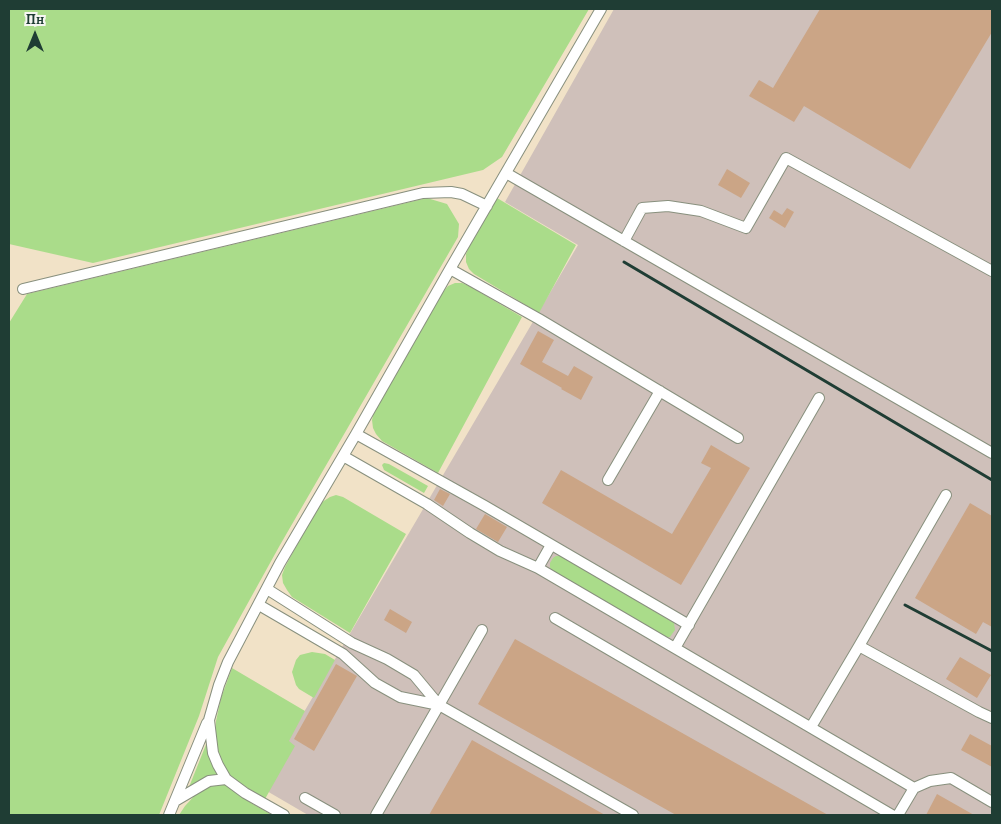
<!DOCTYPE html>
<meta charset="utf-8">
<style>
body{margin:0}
#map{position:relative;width:1001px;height:824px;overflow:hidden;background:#f1e2c7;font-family:Alegreya,serif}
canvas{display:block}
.frame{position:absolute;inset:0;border:10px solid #1f3d34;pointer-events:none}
.north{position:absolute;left:10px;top:10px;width:50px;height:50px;-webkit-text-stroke:4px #f6f6f2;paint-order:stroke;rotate:0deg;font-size:14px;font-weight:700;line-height:20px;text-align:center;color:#1f3d34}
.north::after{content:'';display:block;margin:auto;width:18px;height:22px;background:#1f3d34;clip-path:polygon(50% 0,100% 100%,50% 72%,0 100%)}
</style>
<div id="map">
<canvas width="1001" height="824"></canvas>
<div class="frame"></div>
<div class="north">Пн</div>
</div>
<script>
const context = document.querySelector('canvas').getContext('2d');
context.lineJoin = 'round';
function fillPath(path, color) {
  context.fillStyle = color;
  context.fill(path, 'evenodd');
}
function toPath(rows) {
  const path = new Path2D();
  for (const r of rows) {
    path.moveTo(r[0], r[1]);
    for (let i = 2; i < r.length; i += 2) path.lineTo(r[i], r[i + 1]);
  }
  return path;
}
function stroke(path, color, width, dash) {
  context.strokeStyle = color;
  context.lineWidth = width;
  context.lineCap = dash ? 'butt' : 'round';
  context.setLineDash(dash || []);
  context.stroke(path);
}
const industrial = toPath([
 [614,9,992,9,992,815,308,815,260,787,578,245,505,202]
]);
const green = toPath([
 [9,9,589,9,502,157,483,170,93,263,9,244],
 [427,198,447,204,459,224,458,237,280,545,218,657,199,716,159,815,9,815,9,323,27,294],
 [497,198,576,245,539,313,474,274,469,269,466,262,466,254,469,247],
 [455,283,462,283,469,286,522,317,438,473,382,441,376,434,373,428,372,420,374,412,443,292,448,286],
 [384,463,389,464,428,486,424,493,384,470,382,465],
 [336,495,343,497,406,534,350,633,292,597,287,590,283,583,282,575,285,567,319,504,330,497],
 [556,556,560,556,674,623,675,630,672,634,670,637,666,637,551,570,550,567,550,563,553,558],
 [312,652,325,654,335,660,314,698,299,689,296,685,292,672,296,660,300,655],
 [232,668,305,711,289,741,295,746,265,799,237,781,229,774,219,755,215,732,216,721,221,698],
 [207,742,218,775,189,787],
 [221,784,228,786,251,803,272,815,179,815,185,806,197,793,213,785]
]);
const building = toPath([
 [820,9,992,9,992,32,910,169,804,106,794,122,749,96,759,80,773,88],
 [727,169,750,183,741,198,718,185],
 [787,208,794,212,785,228,769,218,774,210,782,215],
 [538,331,554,340,542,362,568,376,574,366,593,377,581,400,561,389,562,388,520,364],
 [711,445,750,468,681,585,542,503,561,470,672,534,711,468,701,463],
 [440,489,450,494,443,506,434,500],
 [970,503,992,516,992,627,983,622,976,634,915,598],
 [485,514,507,527,498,542,476,529],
 [390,609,412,622,406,633,384,620],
 [515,639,828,815,676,815,478,704],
 [960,657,991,675,977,698,946,679],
 [336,664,357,676,314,751,294,739],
 [970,734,992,746,992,767,961,750],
 [472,740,605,815,429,815],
 [937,794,974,815,926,815]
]);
const minor = toPath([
 [506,173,992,453],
 [624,241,642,208,668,206,701,211,746,228,786,158,992,271],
 [450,269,539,319,738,438],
 [23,289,423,193,451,192,462,194,487,206],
 [356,434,485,506,689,625],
 [343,456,427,504,470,533,500,551,538,568,914,788],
 [608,480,660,391],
 [538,568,551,545],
 [267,589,352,643,387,659,414,675,439,705],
 [259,605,343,654,375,683,400,697,439,705,633,815],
 [555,618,892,815],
 [859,646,979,712,992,718],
 [675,648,819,398],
 [811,727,859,646,946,495],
 [305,798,335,815],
 [175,801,209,781,226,779],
 [169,815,207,723],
 [284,815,245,793,226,779,218,765,213,753,209,720,219,685,228,662,280,563,356,434,450,269,601,9],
 [376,815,482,630],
 [898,815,914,788,930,781,951,778,992,802]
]);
const rail = toPath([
 [624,262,992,480],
 [905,605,992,651]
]);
fillPath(industrial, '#cfc0ba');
fillPath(green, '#aadc8a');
fillPath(building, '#cba586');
stroke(minor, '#88907e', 12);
stroke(minor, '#fff', 10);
stroke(rail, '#1f3d34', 3);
</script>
